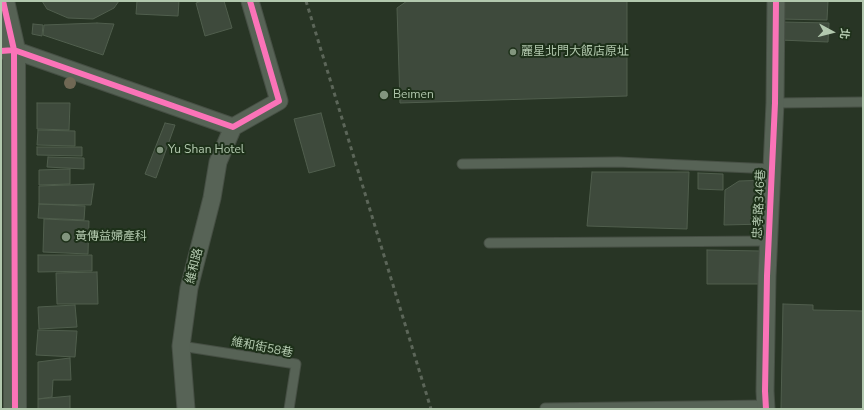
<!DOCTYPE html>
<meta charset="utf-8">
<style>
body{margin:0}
#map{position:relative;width:864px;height:410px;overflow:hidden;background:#283525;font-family:"Nunito Sans","Noto Sans TC",sans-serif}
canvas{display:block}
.frame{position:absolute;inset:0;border:2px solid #b2c8ae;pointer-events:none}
.north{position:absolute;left:812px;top:12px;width:40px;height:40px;-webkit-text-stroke:3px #1d3019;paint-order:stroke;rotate:97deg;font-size:11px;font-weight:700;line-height:16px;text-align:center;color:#b2c8ae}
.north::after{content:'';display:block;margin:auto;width:14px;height:18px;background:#b2c8ae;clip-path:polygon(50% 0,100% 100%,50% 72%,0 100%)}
</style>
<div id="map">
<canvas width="864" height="410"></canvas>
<div class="frame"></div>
<div class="north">北</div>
</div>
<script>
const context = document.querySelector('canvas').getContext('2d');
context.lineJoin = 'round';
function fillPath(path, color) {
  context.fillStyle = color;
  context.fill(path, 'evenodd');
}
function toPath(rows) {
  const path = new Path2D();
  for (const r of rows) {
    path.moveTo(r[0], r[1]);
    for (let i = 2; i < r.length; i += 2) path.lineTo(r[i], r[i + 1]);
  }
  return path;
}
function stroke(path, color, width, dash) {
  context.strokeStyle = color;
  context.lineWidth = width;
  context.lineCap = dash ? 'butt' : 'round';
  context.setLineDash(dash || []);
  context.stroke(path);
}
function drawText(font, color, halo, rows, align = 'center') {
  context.font = font + ' "Nunito Sans","Noto Sans TC",sans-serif';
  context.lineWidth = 4;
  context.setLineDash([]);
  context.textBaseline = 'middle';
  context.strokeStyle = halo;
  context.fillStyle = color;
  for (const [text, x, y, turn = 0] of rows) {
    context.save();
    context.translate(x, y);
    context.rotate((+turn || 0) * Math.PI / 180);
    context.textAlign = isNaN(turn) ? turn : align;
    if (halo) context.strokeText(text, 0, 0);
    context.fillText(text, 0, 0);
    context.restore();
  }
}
const building = toPath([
 [42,1,119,1,114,8,93,19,68,18,47,9,42,1],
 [137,1,179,1,178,16,136,14,137,1],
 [202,1,224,1,232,28,205,36,196,3,202,1],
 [407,1,627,1,627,96,400,103,397,8,407,1],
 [780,1,828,1,827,20,779,19,780,1],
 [781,22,829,23,828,42,780,40,781,22],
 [97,23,114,24,103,55,43,35,44,25,97,23],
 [33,24,43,25,42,36,32,34,33,24],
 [37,103,70,103,69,130,37,129,37,103],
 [321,113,335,166,309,173,294,119,321,113],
 [165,123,175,125,156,178,145,174,165,123],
 [38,130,75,131,75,146,37,145,38,130],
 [37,147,82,147,82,156,37,155,37,147],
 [48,157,84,158,84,169,47,167,48,157],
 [70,169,70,184,39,185,39,170,70,169],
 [592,172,689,172,687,229,587,226,592,172],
 [698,173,723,174,723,190,698,189,698,173],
 [768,180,766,224,724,225,725,190,739,181,768,180],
 [94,184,91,205,39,204,39,186,94,184],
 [39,204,85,206,84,220,38,218,39,204],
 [44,219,89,221,88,254,43,252,44,219],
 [707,250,761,251,761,284,707,284,707,250],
 [38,255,92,255,92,271,38,272,38,255],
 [97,272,98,304,57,304,56,273,97,272],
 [783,304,813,305,813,310,863,311,863,409,781,409,783,304],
 [75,305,77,327,39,329,38,307,75,305],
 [38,330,77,331,75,357,36,355,38,330],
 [70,358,71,380,53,380,52,397,38,399,38,362,70,358],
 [70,396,70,409,38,409,38,399,70,396]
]);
const service = toPath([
 [775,103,863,102],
 [462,164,618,162,773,169],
 [489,243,769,241],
 [181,346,296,364,289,409],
 [545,408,766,405]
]);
const minor = toPath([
 [1,51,14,50,233,127,279,101,250,1],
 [186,409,181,346,189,288,212,198,218,162,233,127],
 [766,409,765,391,767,276,775,103,776,1]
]);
const secondary = toPath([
 [3,1,14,50,15,409]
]);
const rail = toPath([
 [306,1,431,409]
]);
const cycleway = toPath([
 [3,1,14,50,15,409],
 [1,51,14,50,233,127,279,101,250,1],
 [766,409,765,391,767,276,775,103,776,1]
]);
const trees = [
 [70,83]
];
const markers = [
 [513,52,4,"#82957e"],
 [384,95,5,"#82957e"],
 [160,150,4,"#82957e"],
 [66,237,5,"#82957e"]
];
const poiNames = [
 ["麗星北門大飯店原址",521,52],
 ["Beimen",393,95],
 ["Yu Shan Hotel",168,150],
 ["黃傳益婦產科",75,237]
];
const streetNames = [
 ["忠孝路346巷",760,204,-87],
 ["維和路",195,266,-76],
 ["維和街58巷",262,348,11]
];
fillPath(building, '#3e4a3c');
stroke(building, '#505e4d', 1);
stroke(service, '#464f44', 11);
stroke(minor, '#464f44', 19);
stroke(secondary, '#464f44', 24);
stroke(service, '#576356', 9);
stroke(minor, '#576356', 17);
stroke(secondary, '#566254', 22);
stroke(rail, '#5c6659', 3, [4, 4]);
stroke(cycleway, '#fb73b8', 6);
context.fillStyle = '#706854';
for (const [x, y] of trees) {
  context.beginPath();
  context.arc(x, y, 6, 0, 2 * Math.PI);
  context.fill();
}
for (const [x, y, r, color] of markers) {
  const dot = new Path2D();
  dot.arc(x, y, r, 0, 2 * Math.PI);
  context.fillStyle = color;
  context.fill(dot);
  stroke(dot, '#1d3019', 1.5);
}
drawText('12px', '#b2c8ae', '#1d3019', poiNames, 'left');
drawText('12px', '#b2c8ae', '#1d3019', streetNames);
</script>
